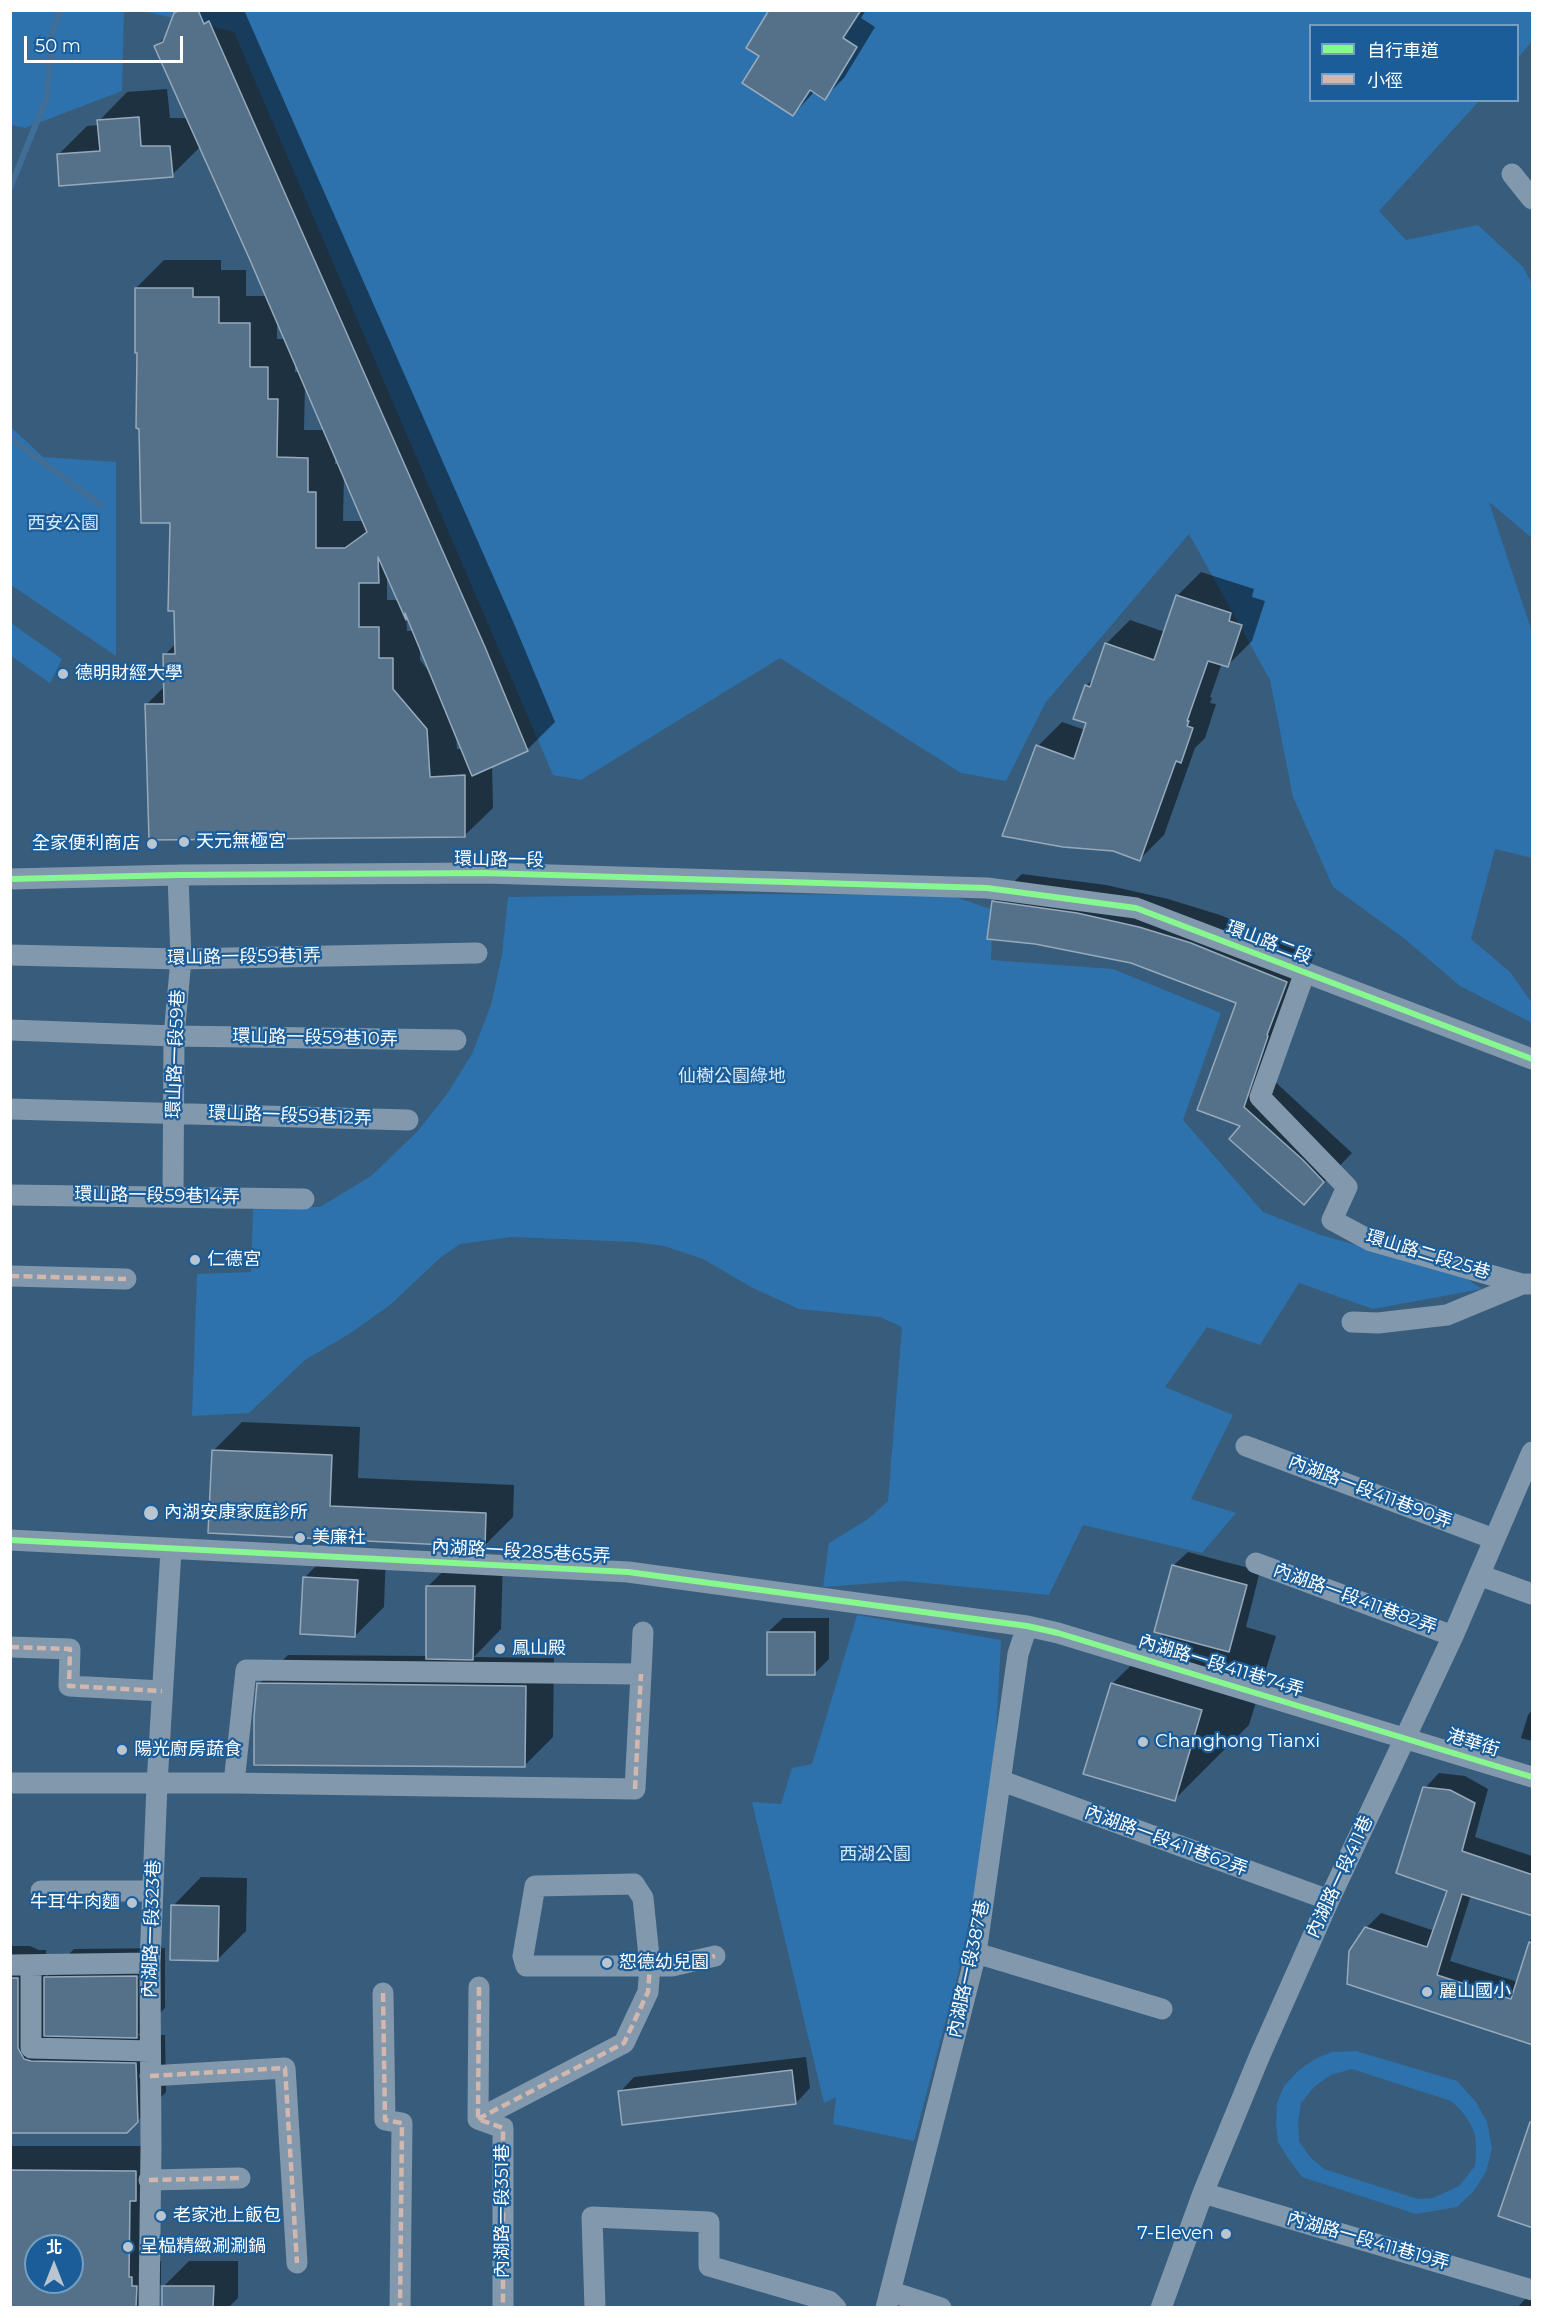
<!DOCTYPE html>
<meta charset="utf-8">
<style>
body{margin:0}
#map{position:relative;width:1543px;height:2318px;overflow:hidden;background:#385c7b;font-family:Montserrat,"Noto Sans TC",sans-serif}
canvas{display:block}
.frame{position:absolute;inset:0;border:12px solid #fff;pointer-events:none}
.legend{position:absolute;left:1309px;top:24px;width:210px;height:78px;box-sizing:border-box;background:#1b5d98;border:2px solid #769ec1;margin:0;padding:8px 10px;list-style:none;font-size:18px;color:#fff}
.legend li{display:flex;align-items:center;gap:12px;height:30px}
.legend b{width:30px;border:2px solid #769ec1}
.north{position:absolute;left:24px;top:2234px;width:60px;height:60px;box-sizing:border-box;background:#1b5d98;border:2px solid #769ec1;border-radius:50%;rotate:0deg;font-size:16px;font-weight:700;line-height:24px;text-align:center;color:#fff}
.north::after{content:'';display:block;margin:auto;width:21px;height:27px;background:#b9c6d1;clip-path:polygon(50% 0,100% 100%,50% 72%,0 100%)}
.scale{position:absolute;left:24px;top:36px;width:159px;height:27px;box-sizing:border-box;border:3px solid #fff;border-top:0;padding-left:8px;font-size:18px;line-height:21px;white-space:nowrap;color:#fff;-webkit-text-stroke:4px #1b5d98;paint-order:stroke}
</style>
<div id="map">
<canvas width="1543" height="2318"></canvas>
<div class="frame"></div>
<ul class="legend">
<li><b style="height:8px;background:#87f88f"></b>自行車道</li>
<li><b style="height:8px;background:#d1b7ad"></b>小徑</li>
</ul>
<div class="north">北</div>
<div class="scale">50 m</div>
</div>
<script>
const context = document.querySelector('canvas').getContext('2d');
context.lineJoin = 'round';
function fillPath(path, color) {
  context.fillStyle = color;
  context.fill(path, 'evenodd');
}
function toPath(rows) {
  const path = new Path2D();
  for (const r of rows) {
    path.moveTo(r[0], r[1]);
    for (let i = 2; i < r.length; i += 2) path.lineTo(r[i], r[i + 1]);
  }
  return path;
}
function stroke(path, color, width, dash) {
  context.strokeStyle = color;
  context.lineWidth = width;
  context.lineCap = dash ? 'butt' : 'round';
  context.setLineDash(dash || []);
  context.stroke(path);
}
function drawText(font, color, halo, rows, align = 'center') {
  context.font = font + ' Montserrat,"Noto Sans TC",sans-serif';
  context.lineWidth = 4.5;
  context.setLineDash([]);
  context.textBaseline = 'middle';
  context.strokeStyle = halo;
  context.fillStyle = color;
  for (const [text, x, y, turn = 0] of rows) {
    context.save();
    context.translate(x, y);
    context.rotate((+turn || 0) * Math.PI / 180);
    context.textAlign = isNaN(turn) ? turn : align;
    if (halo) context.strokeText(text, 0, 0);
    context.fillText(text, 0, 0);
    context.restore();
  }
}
const green = toPath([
 [10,11,124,11,122,91,25,128,11,125],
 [143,11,1532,11,1532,41,1518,58,1518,26,1310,26,1310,100,1479,101,1379,211,1406,240,1478,225,1523,267,1532,284,1532,538,1489,502,1532,632,1532,858,1495,849,1471,939,1510,972,1532,1003,1532,1023,1460,986,1405,939,1333,887,1293,797,1270,680,1189,534,1046,702,1006,781,961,773,780,658,581,780,553,775,234,32],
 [10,426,43,457,116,462,116,656,11,585],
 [11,623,62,659,50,683,11,656],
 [722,894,950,895,993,910,991,960,1113,969,1221,1013,1183,1120,1263,1212,1321,1235,1461,1275,1482,1289,1373,1309,1299,1283,1260,1345,1207,1327,1165,1387,1233,1415,1191,1499,1236,1513,1202,1553,1083,1525,1049,1595,904,1581,823,1587,829,1543,868,1519,888,1501,902,1327,880,1317,799,1309,753,1288,703,1259,664,1246,634,1242,511,1237,460,1244,440,1258,390,1305,349,1334,305,1360,249,1413,192,1416,197,1274,251,1272,253,1209,320,1207,371,1176,417,1132,447,1094,472,1054,491,1005,502,955,508,897],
 [857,1615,1001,1640,994,1774,979,1875,958,1974,914,2141,833,2124,836,2097,824,2103,752,1802,781,1804,792,1768,812,1764],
 [1356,2051,1457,2081,1476,2102,1487,2122,1492,2148,1486,2172,1473,2192,1457,2207,1416,2214,1302,2177,1288,2158,1278,2142,1276,2123,1277,2103,1284,2086,1298,2071,1315,2059,1332,2052],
 [1352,2069,1451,2101,1461,2110,1470,2123,1475,2135,1476,2149,1475,2166,1459,2186,1433,2198,1418,2199,1324,2169,1310,2157,1299,2141,1298,2122,1301,2103,1315,2086,1331,2075]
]);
const shadow = toPath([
 [178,10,244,10,512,619,555,722,527,750,492,765,493,808,465,835,146,705,165,686,165,655,176,643,172,522,139,351,136,288,164,260,221,260,221,270,246,270,246,296,267,296,201,146,172,175,58,155,87,126,99,125,99,121,127,92,167,89,170,118,188,118,156,46,167,35,175,14],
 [277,319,286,339,277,339],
 [295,360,300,372,295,372],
 [305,384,325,430,304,430],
 [335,453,340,464,335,464],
 [344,473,364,521,343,521],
 [387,572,398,600,387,600],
 [406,612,414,631,407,631],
 [420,645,431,674,420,660],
 [456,734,463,749,457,749],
 [771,10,866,10,861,18,875,27,844,78,824,98,815,91,793,115,761,56],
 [1201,572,1254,589,1252,597,1265,601,1252,641,1228,665,1222,663,1210,697,1212,698,1210,703,1216,704,1205,738,1195,748,1164,835,1140,859,1038,746,1062,722,1085,730,1088,722,1086,686,1094,678,1106,644,1130,620,1165,632,1177,596],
 [1022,874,1106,885,1168,899,1220,915,1315,953,1294,1006,1271,1078,1352,1153,1304,1203,1243,1126,1238,1002,1131,962,1083,952,989,937,993,902],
 [242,1422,360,1427,358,1478,514,1485,513,1517,484,1546,210,1532,213,1451],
 [333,1549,386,1551,384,1607,355,1636,305,1577],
 [1188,1552,1260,1571,1246,1627,1276,1636,1249,1725,1174,1800,1112,1684,1164,1633,1173,1566],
 [457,1558,503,1558,501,1629,474,1657,554,1658,553,1737,524,1766,259,1684,288,1655,428,1656,428,1586],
 [783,1618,829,1618,829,1659,814,1674,768,1632],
 [1532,1710,1532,1741,1521,1738,1528,1715],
 [1439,1773,1465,1776,1488,1789,1475,1837,1532,1856,1532,1915,1471,1895,1450,1961,1518,1982,1532,1935,1532,2044,1366,1928,1381,1913,1435,1931,1449,1890,1425,1788],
 [201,1877,247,1878,246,1931,217,1960,173,1906],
 [10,1946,30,1946,39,1950,46,1950,46,1977,74,1949,165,1948,165,2008,138,2035,165,2035,166,2092,127,2132,10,2130],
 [806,2057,810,2088,796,2103,620,2092,634,2077],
 [10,2146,160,2146,157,2261,161,2261,161,2284,138,2308,10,2308],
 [36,2246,72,2246,72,2282,36,2282],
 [189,2261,238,2261,238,2298,228,2308,163,2308,164,2286],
 [1527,2297,1532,2299,1532,2308,1517,2308]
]);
const stream = toPath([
 [10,188,47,97,52,34,60,10],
 [10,438,101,505]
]);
const building = toPath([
 [180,10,198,10,204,24,209,21,485,647,528,751,472,776,405,613,406,620,378,557,379,583,359,583,359,627,379,627,379,658,393,658,393,689,427,729,430,777,465,775,465,837,149,840,145,704,164,704,163,654,175,654,174,611,168,611,170,523,141,523,139,429,136,428,137,353,135,353,135,288,193,288,193,297,219,297,219,323,250,323,250,367,268,367,268,399,278,399,277,457,308,458,308,492,316,492,316,548,345,548,367,532,250,260,154,46,163,42,174,13,180,10],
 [769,10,861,10,843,38,857,47,825,100,810,90,793,116,742,83,759,56,746,48,769,10],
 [139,117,141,146,170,146,173,177,59,186,57,154,100,151,97,120,139,117],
 [1176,595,1231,613,1229,621,1242,625,1228,667,1208,661,1187,721,1189,721,1187,726,1193,728,1181,763,1176,761,1140,861,1113,851,1063,847,1002,836,1036,745,1074,759,1086,723,1073,719,1085,685,1090,687,1105,643,1154,660,1176,595],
 [992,901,1077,913,1139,927,1191,943,1287,982,1267,1035,1268,1036,1244,1107,1303,1160,1324,1182,1304,1205,1229,1139,1240,1126,1197,1110,1236,1003,1131,963,1035,944,987,939,992,901],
 [212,1450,332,1455,330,1506,486,1513,485,1547,208,1533,212,1450],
 [1172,1565,1247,1585,1229,1652,1154,1632,1172,1565],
 [303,1577,358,1580,355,1637,300,1634,303,1577],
 [426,1586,475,1586,473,1660,426,1659,426,1586],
 [767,1632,815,1632,815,1675,767,1675,767,1632],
 [257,1683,526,1686,525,1767,254,1765,254,1717,257,1683],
 [1111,1683,1202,1710,1175,1801,1083,1774,1111,1683],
 [1423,1787,1450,1790,1475,1803,1462,1851,1533,1875,1533,1916,1462,1894,1437,1975,1511,1999,1529,1942,1533,1943,1533,2045,1347,1984,1349,1951,1365,1927,1427,1947,1447,1891,1396,1873,1423,1787],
 [171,1905,219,1906,218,1961,170,1960,171,1905],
 [137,1976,137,2038,44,2036,44,1977,137,1976],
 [10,1978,18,1978,18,2048,24,2059,31,2061,136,2063,138,2122,127,2133,10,2133,10,1978],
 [792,2070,796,2104,622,2125,618,2091,792,2070],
 [1530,2122,1533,2122,1533,2228,1498,2216,1530,2122],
 [10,2170,136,2171,136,2201,130,2201,129,2277,132,2277,132,2286,137,2286,136,2307,10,2307,10,2170],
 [36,2246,72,2246,72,2282,36,2282,36,2246],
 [162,2286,214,2286,213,2307,162,2307,162,2286]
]);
const minor = toPath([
 [1512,174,1532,199],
 [10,879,178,875,485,873,987,888,1136,908,1532,1059],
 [10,955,181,959,477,953],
 [1305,972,1260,1097,1347,1187,1332,1220,1371,1241,1522,1284,1532,1284],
 [10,1030,174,1036,456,1040],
 [10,1109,408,1120],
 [10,1195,304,1199],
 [173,1196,174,1036,181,959,178,875],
 [10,1276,126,1279],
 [1352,1322,1378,1323,1447,1315,1522,1284],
 [1246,1446,1494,1539],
 [10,1540,628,1572,1027,1626,1058,1633,1532,1777],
 [1256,1563,1453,1636],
 [1479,1575,1532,1594],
 [10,1647,70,1649,69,1686,162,1691],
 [1002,1781,1329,1900],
 [10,1783,234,1783,635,1789,641,1674],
 [234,1783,246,1670,641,1674,643,1632],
 [41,1891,153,1891],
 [976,1953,1162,2009],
 [10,1965,150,1963],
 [31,1966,31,2048,150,2051],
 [479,1987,478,2119,503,2128,503,2308],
 [383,1993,385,2120,402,2123,400,2308],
 [150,2076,285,2068,297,2263],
 [478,2119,624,2043,648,1992,650,1966,643,1898,634,1884,535,1886,523,1956,526,1966,672,1966,715,1956],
 [149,2180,240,2178],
 [1203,2193,1532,2290],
 [892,2292,941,2308],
 [149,2308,151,2148,150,1963,157,1784,171,1550],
 [595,2308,592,2217,709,2222,709,2266,829,2301,836,2308],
 [886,2308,976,1953,1018,1654,1027,1626],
 [1161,2308,1203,2193,1260,2055,1329,1900,1453,1636,1532,1452]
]);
const quiet = toPath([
 [10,1276,126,1279],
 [10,1647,70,1649,69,1686,162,1691],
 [635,1789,641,1674],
 [479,1987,478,2119,503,2128,503,2308],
 [383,1993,385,2120,402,2123,400,2308],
 [150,2076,285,2068,297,2263],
 [478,2119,624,2043,648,1992,650,1966,672,1966,715,1956],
 [149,2180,240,2178]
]);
const cycleway = toPath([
 [10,879,178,875,485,873,987,888,1136,908,1532,1059],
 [10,1540,628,1572,1027,1626,1058,1633,1532,1777]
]);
const markers = [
 [63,674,6,"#b9c6d1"],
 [184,842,6,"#b9c6d1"],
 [152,844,6,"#b9c6d1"],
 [195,1260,6,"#b9c6d1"],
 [151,1513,8,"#b9c6d1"],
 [300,1538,6,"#b9c6d1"],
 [500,1649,6,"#b9c6d1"],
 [1143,1742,6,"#b9c6d1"],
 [122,1750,6,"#b9c6d1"],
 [132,1903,6,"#b9c6d1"],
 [607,1963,6,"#b9c6d1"],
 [1427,1992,6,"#b9c6d1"],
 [161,2216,6,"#b9c6d1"],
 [1226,2234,6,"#b9c6d1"],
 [128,2247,6,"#b9c6d1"]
];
const parkNames = [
 ["西安公園",63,524],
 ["仙樹公園綠地",732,1077],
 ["西湖公園",875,1855]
];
const poiNames = [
 ["德明財經大學",75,674],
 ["天元無極宮",196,842],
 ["全家便利商店",140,844,"right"],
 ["仁德宮",207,1260],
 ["內湖安康家庭診所",164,1513],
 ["美廉社",312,1538],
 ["鳳山殿",512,1649],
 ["Changhong Tianxi",1155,1742],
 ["陽光廚房蔬食",134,1750],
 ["牛耳牛肉麵",120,1903,"right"],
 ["恕德幼兒園",619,1963],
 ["麗山國小",1439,1992],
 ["老家池上飯包",173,2216],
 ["7-Eleven",1214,2234,"right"],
 ["呈榀精緻涮涮鍋",140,2247]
];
const streetNames = [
 ["環山路一段",499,860,1],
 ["環山路二段",1269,943,21],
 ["環山路一段59巷1弄",244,957,-1],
 ["環山路一段59巷10弄",315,1038,1],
 ["環山路一段59巷",176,1054,-88],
 ["環山路一段59巷12弄",290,1116,2],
 ["環山路一段59巷14弄",157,1196,1],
 ["環山路二段25巷",1428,1255,17],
 ["內湖路一段411巷90弄",1370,1492,21],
 ["內湖路一段285巷65弄",521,1552,3],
 ["內湖路一段411巷82弄",1355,1599,20],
 ["內湖路一段411巷74弄",1221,1666,17],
 ["港華街",1473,1743,17],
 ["內湖路一段411巷62弄",1166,1841,20],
 ["內湖路一段411巷",1340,1877,-65],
 ["內湖路一段323巷",152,1929,-88],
 ["內湖路一段387巷",969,1969,-78],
 ["內湖路一段351巷",503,2211,-90],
 ["內湖路一段411巷19弄",1368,2241,16]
];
fillPath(green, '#2d72ac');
fillPath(shadow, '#0007');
stroke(stream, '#406e96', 6);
fillPath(building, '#55718a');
stroke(building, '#96aabb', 1.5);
stroke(minor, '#8198ad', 21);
stroke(quiet, '#d1b7ad', 4.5, [9, 4.5]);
stroke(cycleway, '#87f88f', 6);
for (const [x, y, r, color] of markers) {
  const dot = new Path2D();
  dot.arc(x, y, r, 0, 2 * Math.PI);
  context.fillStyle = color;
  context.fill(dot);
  stroke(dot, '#1b5d98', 2);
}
drawText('18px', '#d6eafb', '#1b5d98', parkNames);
drawText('18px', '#fff', '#1b5d98', poiNames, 'left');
drawText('18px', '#fff', '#1b5d98', streetNames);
</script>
